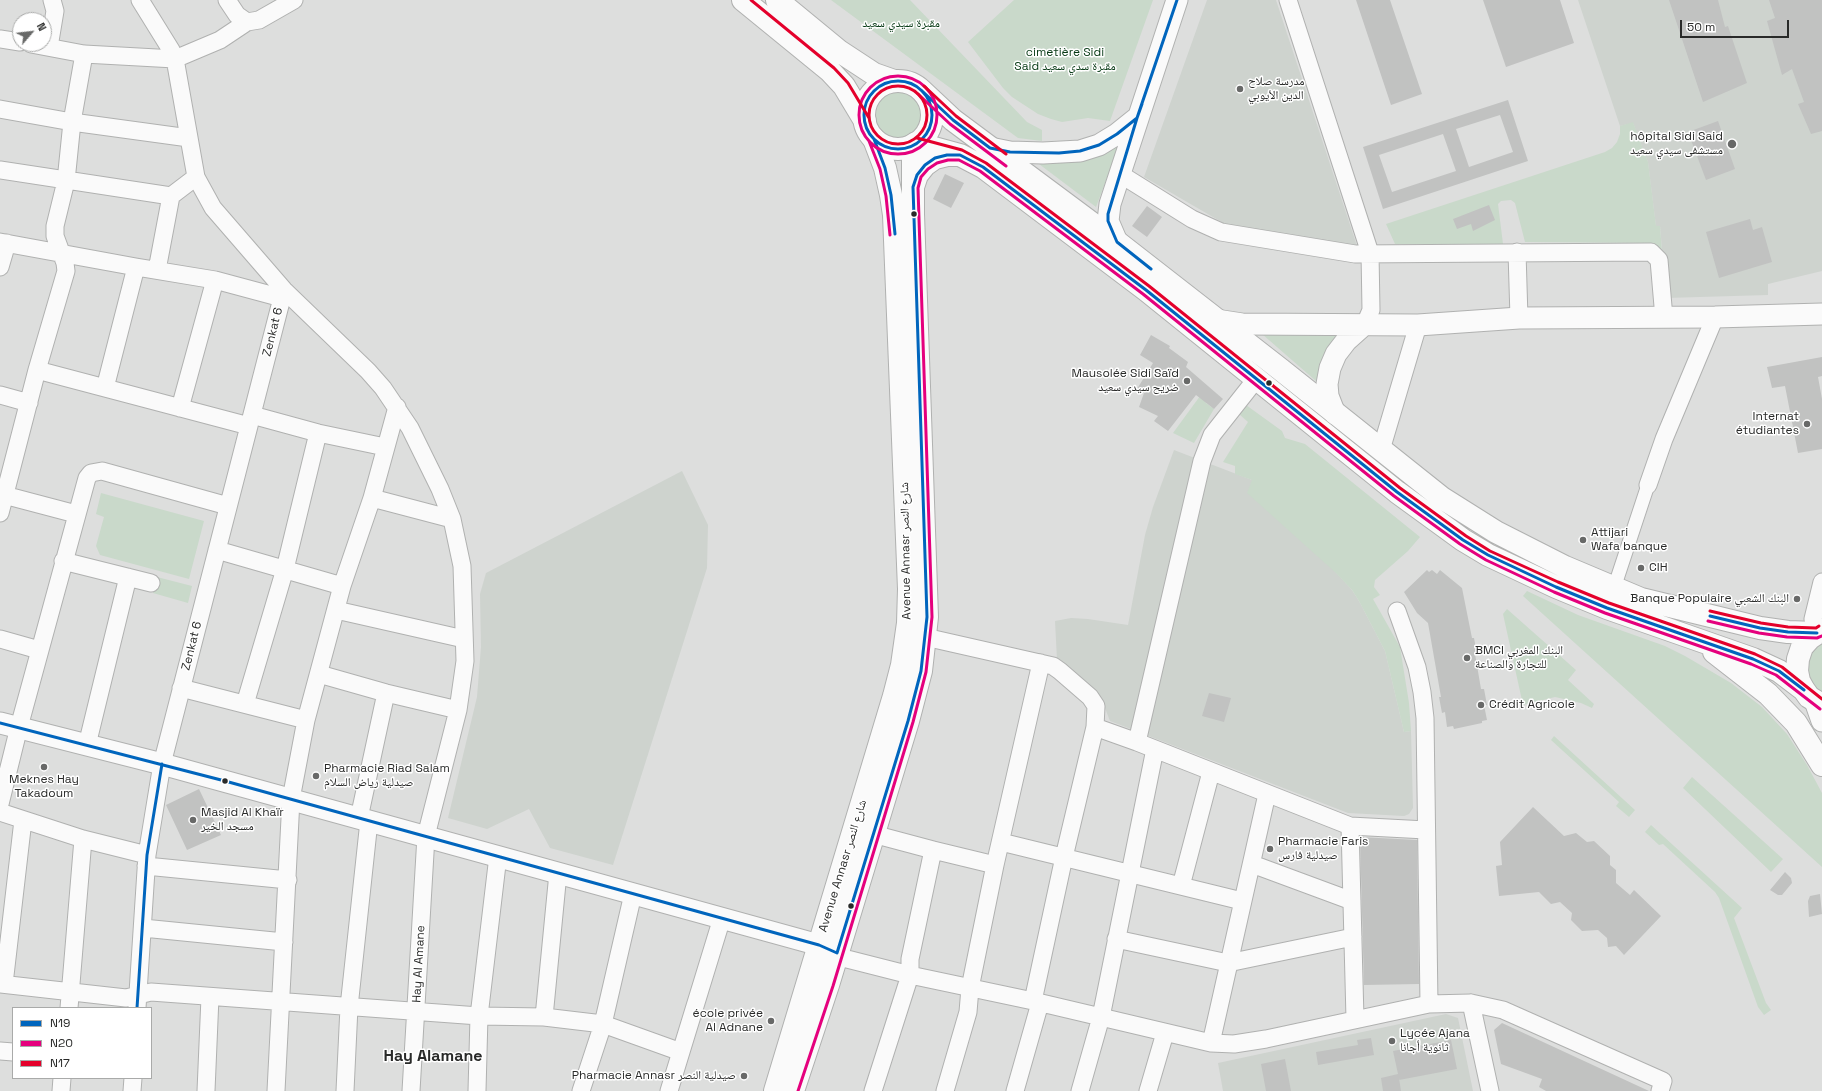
<!DOCTYPE html>
<meta charset="utf-8">
<style>
body{margin:0}
#map{position:relative;width:1822px;height:1091px;overflow:hidden;background:#dddedd;font-family:"Space Grotesk",sans-serif}
canvas{display:block}
.legend{position:absolute;left:12px;top:1007px;width:140px;height:72px;box-sizing:border-box;background:#fff;border:1px solid #a9aaa9;margin:0;padding:5px 7px;list-style:none;font-size:12px;color:#292a29}
.legend li{display:flex;align-items:center;gap:8px;height:20px}
.legend b{width:20px;border:1px solid #a9aaa9}
.north{position:absolute;left:12px;top:12px;width:40px;height:40px;box-sizing:border-box;background:#fff;border:1px solid #a9aaa9;border-radius:50%;rotate:62deg;font-size:11px;font-weight:700;line-height:16px;text-align:center;color:#292a29}
.north::after{content:'';display:block;margin:auto;width:14px;height:18px;background:#686968;clip-path:polygon(50% 0,100% 100%,50% 72%,0 100%)}
.scale{position:absolute;left:1680px;top:20px;width:109px;height:18px;box-sizing:border-box;border:2px solid #292a29;border-top:0;padding-left:5px;font-size:12px;line-height:14px;white-space:nowrap;color:#292a29;-webkit-text-stroke:3px #fff;paint-order:stroke}
</style>
<div id="map">
<canvas width="1822" height="1091"></canvas>
<ul class="legend">
<li><b style="height:5px;background:#0065bd"></b>N19</li>
<li><b style="height:5px;background:#e5007d"></b>N20</li>
<li><b style="height:5px;background:#e4002b"></b>N17</li>
</ul>
<div class="north">N</div>
<div class="scale">50 m</div>
</div>
<script>
const context = document.querySelector('canvas').getContext('2d');
context.lineJoin = 'round';
function fillPath(path, color) {
  context.fillStyle = color;
  context.fill(path, 'evenodd');
}
function toPath(rows) {
  const path = new Path2D();
  for (const r of rows) {
    if (r.length === 3) {
      path.moveTo(r[0] + r[2], r[1]);
      path.arc(r[0], r[1], r[2], 0, 2 * Math.PI);
      continue;
    }
    path.moveTo(r[0], r[1]);
    for (let i = 2; i < r.length; i += 2) path.lineTo(r[i], r[i + 1]);
  }
  return path;
}
function stroke(path, color, width, dash) {
  context.strokeStyle = color;
  context.lineWidth = width;
  context.lineCap = dash ? 'butt' : 'round';
  context.setLineDash(dash || []);
  context.stroke(path);
}
function drawText(font, color, halo, rows, align = 'center') {
  context.font = font + ' "Space Grotesk","Noto Naskh Arabic",sans-serif';
  context.lineWidth = 3;
  context.setLineDash([]);
  context.textBaseline = 'middle';
  context.strokeStyle = halo;
  context.fillStyle = color;
  for (const [text, x, y, turn = 0] of rows) {
    context.save();
    context.translate(x, y);
    context.rotate((+turn || 0) * Math.PI / 180);
    context.textAlign = isNaN(turn) ? turn : align;
    if (halo) context.strokeText(text, 0, 0);
    context.fillText(text, 0, 0);
    context.restore();
  }
}
const built = toPath([
 [1207,0,1276,0,1357,246,1225,224,1144,177],
 [1578,0,1822,0,1822,271,1768,284,1768,295,1666,298,1660,226,1656,226,1648,162,1633,123,1620,126],
 [1174,450,1252,480,1352,590,1359,601,1385,651,1404,732,1411,731,1413,808,1409,814,1404,816,1348,813,1110,721,1103,703,1097,695,1065,664,1057,660,1055,621,1071,618,1088,619,1128,625,1145,535,1153,507],
 [682,471,708,525,707,568,613,865,550,848,529,809,487,829,448,818,477,697,481,647,480,594,486,573],
 [1446,1014,1458,1018,1473,1091,1223,1091,1218,1063]
]);
const green = toPath([
 [831,0,910,0,1027,122,1042,130,1042,141,1018,138],
 [1014,0,1153,0,1110,121,1088,118,1062,122,1051,119,1038,114,1012,97,1003,88,968,42],
 [898,115,25],
 [1633,122,1648,162,1656,226,1660,226,1662,252,1656,245,1650,243,1525,242,1515,203,1511,200,1501,201,1498,204,1503,244,1395,244,1386,224,1605,152,1612,148,1617,142,1620,134,1620,126],
 [1114,147,1118,149,1096,207,1039,164,1082,161],
 [1339,331,1327,349,1316,381,1262,334],
 [1203,392,1206,403,1214,409,1194,443,1173,433],
 [1246,405,1282,431,1285,438,1305,444,1420,537,1408,551,1375,580,1374,587,1380,595,1373,599,1400,647,1409,703,1411,731,1404,732,1385,651,1359,601,1352,590,1336,573,1247,493,1252,480,1235,474,1235,466,1223,462,1248,422,1239,414],
 [101,493,204,521,189,579,100,555,96,546,104,517,96,514],
 [157,577,192,586,188,603,153,593],
 [1527,591,1578,615,1665,646,1685,656,1731,683,1762,707,1787,734,1807,765,1822,793,1822,867,1523,596],
 [1507,609,1576,670,1568,680,1594,704,1592,708,1581,703,1555,697,1523,705,1503,614],
 [1822,642,1822,694,1819,692,1808,676,1807,666,1809,656,1815,648],
 [1554,736,1635,810,1629,817,1616,806,1619,802,1551,740],
 [1692,777,1783,859,1771,872,1683,788],
 [1651,825,1742,908,1734,918,1766,1003,1771,1010,1764,1015,1758,1007,1719,898,1715,892,1663,844,1659,845,1645,832]
]);
const building = toPath([
 [1356,0,1390,0,1422,94,1391,105],
 [1483,0,1560,0,1574,43,1506,67],
 [1669,0,1718,0,1725,27,1728,26,1747,83,1703,102],
 [1769,0,1822,0,1822,131,1811,134,1798,104,1804,102,1792,69,1782,75,1767,21,1775,18],
 [1508,100,1528,161,1383,209,1363,147],
 [1500,115,1513,152,1469,167,1456,129],
 [1443,134,1456,171,1392,192,1379,155],
 [1718,121,1735,169,1706,180,1688,132],
 [945,174,964,183,951,208,933,199],
 [1489,205,1495,220,1473,231,1471,224,1457,229,1453,219],
 [1147,206,1162,217,1147,237,1132,226],
 [1750,219,1753,230,1762,227,1772,262,1719,278,1706,232],
 [1151,335,1170,346,1169,348,1188,362,1186,367,1223,399,1214,409,1196,395,1168,431,1154,421,1158,416,1139,407,1144,393,1137,389,1153,363,1140,355],
 [1822,357,1822,376,1818,377,1822,399,1822,449,1798,453,1785,386,1772,388,1767,367],
 [1427,570,1429,572,1432,570,1437,574,1440,570,1462,588,1472,638,1474,638,1477,654,1475,654,1481,689,1484,689,1487,705,1484,705,1487,720,1482,721,1482,723,1454,729,1453,726,1447,727,1445,712,1442,713,1439,697,1441,697,1428,623,1417,613,1404,592],
 [1209,693,1231,698,1224,722,1202,716],
 [199,789,221,835,187,850,166,805],
 [1533,807,1564,836,1576,833,1587,842,1594,841,1610,856,1610,865,1616,870,1616,883,1630,895,1634,890,1661,916,1624,955,1616,946,1608,947,1607,938,1598,930,1582,931,1571,920,1572,913,1560,902,1551,904,1539,892,1499,896,1496,866,1502,865,1500,842],
 [1360,837,1417,840,1419,984,1364,985],
 [1785,872,1791,878,1792,883,1782,895,1778,895,1770,890],
 [1820,894,1822,914,1809,917,1808,901,1810,896],
 [1502,1023,1649,1091,1546,1091,1539,1087,1542,1079,1501,1064,1494,1030],
 [1371,1038,1374,1055,1318,1065,1316,1052,1358,1045,1357,1040],
 [1451,1040,1457,1069,1399,1080,1399,1078,1401,1091,1383,1091,1381,1078,1398,1074,1393,1051],
 [1285,1059,1291,1091,1266,1091,1261,1064]
]);
const pedestrian = toPath([
 [1614,588,1648,485]
]);
const minor = toPath([
 [140,0,171,50,175,59,196,177,213,208,284,290,368,371,383,388,410,428,440,489,452,519,462,566,465,661,458,710,426,836,411,1091],
 [227,0,237,15,247,22,259,20,294,0],
 [1288,0,1370,253,1371,310,1365,324],
 [0,39,20,42],
 [31,44,84,54,175,59,220,40,247,22],
 [49,47,55,11,52,0],
 [0,109,72,122,189,138],
 [0,170,171,196],
 [1120,174,1192,219,1221,232,1355,254,1651,252,1659,260,1664,318],
 [0,242,136,267,215,280,282,298],
 [1517,252,1519,318],
 [0,267,7,243],
 [157,270,171,196,196,177],
 [37,370,249,426],
 [105,388,136,267],
 [0,395,29,403],
 [180,408,215,280],
 [252,415,318,433,385,447],
 [1381,450,1418,325],
 [1648,485,1664,439,1715,317],
 [4,495,76,514],
 [372,498,452,519],
 [0,513,37,370,66,271,65,263,55,236,55,226,66,181,72,122,84,54],
 [217,550,342,586],
 [63,561,151,583],
 [336,610,464,639],
 [1397,611,1417,667,1422,692,1425,718,1429,1004],
 [1817,633,1813,619,1822,582],
 [925,637,1053,666,1060,671,1090,697,1096,706,1095,727,1064,857,1033,1001],
 [0,639,39,650],
 [319,674,386,693,458,710],
 [181,688,306,720],
 [245,704,285,569,318,433],
 [1095,727,1137,742,1350,826,1426,830],
 [1137,742,1202,461,1212,435,1257,378],
 [87,745,128,577],
 [0,804,19,727,87,478,91,473,102,471,228,506],
 [0,812,83,839,147,855],
 [359,818,386,693],
 [1350,826,1355,1019],
 [873,834,933,850],
 [1001,842,1242,901],
 [1252,864,1352,901],
 [146,866,288,880],
 [1181,886,1211,772],
 [143,928,284,942],
 [1116,939,1228,963,1353,937],
 [837,953,847,959,910,975,1033,1001,1211,1043,1234,1044,1266,1039,1429,1004,1471,1003,1503,1010,1663,1081,1660,1091],
 [0,984,126,998,151,992,479,1016,544,1017,603,1024,681,1052],
 [4,984,23,820],
 [1471,1003,1490,1091],
 [69,1008,83,839],
 [137,1008,147,855,162,764,284,290],
 [544,1017,558,873],
 [1211,1043,1267,794],
 [0,1051,13,1052],
 [61,1091,62,1078],
 [132,1091,133,1078],
 [206,1091,210,997],
 [276,1091,291,799,306,720,342,586,372,498,397,407],
 [345,1091,349,1007,369,821],
 [477,1091,479,1016,498,856],
 [581,1091,603,1024,633,894],
 [669,1091,722,918],
 [873,1091,910,975,910,959,933,850,995,865],
 [945,1091,968,1012,970,988,995,865,1041,663],
 [1015,1091,1040,1003],
 [1080,1091,1101,1017,1155,749],
 [1148,1091,1165,1033]
]);
const tertiary = toPath([
 [990,148,1010,152,1043,153,1080,151,1099,145,1117,134,1137,118],
 [1117,242,1108,221,1110,204,1177,0],
 [1216,320,1242,324,1418,325,1519,318,1715,317,1822,314],
 [1335,414,1328,396,1327,384,1330,368,1336,354,1346,341,1365,324],
 [1815,701,1822,721],
 [0,723,162,764,819,945,835,951]
]);
const secondary = toPath([
 [775,1091,894,696,902,665,908,623,909,589,894,215,891,195,885,168,874,139],
 [793,1091,828,985,908,721,921,671,927,617,913,214,913,145]
]);
const primary = toPath([
 [743,0,830,71,844,86,865,121],
 [777,0,839,51,874,74,894,81],
 [898,115,34],
 [921,90,953,120,1117,242,1280,369,1442,498,1496,532,1565,567,1641,599,1760,628,1788,632,1817,633],
 [916,143,960,155,983,167,1146,290,1397,492,1463,540,1488,555,1556,587,1607,608,1753,659,1779,671,1804,690],
 [913,187,917,175,925,165,935,158,947,155,957,155],
 [1822,630,1810,638,1802,647,1798,659,1797,671,1799,681,1804,690,1809,697,1822,705],
 [1714,652,1768,694,1796,723,1822,765]
]);
const bus1 = toPath([
 [898,115,34],
 [921,90,953,120,990,148,1010,152,1059,153,1080,151,1099,145,1117,134,1137,118,1142,104],
 [874,139,885,168,891,195,895,234],
 [1151,269,1117,242,1108,221,1108,214,1137,118,1177,0],
 [1710,616,1760,628,1788,632,1817,633],
 [0,723,225,781,819,945,837,953,908,721,921,671,927,617,913,187,917,175,925,165,935,158,947,155,960,155,983,167,1146,290,1397,492,1463,540,1488,555,1556,587,1607,608,1753,659,1779,671,1804,690],
 [137,1008,147,855,162,764]
]);
const bus2 = toPath([
 [898,115,39],
 [918,94,950,124,1006,166],
 [869,141,880,169,886,196,890,235],
 [1708,621,1759,633,1787,637,1817,638,1822,636],
 [798,1091,833,986,913,722,926,672,932,617,918,188,921,177,928,169,937,163,948,160,959,160,980,171,1143,294,1394,496,1460,544,1486,560,1554,592,1605,613,1751,664,1776,675,1820,709]
]);
const bus3 = toPath([
 [751,0,834,68,848,83,869,118],
 [924,86,956,116,1006,154],
 [898,115,29],
 [917,138,962,150,986,163,1149,286,1400,488,1466,536,1490,551,1558,582,1609,603,1755,654,1782,667,1822,699],
 [1710,611,1761,623,1788,627,1816,628,1819,626]
]);
const markers = [
 [1240,89,4,"#686968"],
 [1732,144,5,"#686968"],
 [914,214,3.5,"#292a29"],
 [1187,381,4,"#686968"],
 [1269,383,3.5,"#292a29"],
 [1807,424,4,"#686968"],
 [1583,540,4,"#686968"],
 [1641,568,4,"#686968"],
 [1797,599,4,"#686968"],
 [1467,658,4,"#686968"],
 [1481,705,4,"#686968"],
 [44,767,4,"#686968"],
 [316,776,4,"#686968"],
 [225,781,3.5,"#292a29"],
 [193,820,4,"#686968"],
 [1270,849,4,"#686968"],
 [851,906,3.5,"#292a29"],
 [771,1021,4,"#686968"],
 [1392,1041,4,"#686968"],
 [744,1076,4,"#686968"]
];
const parkNames = [
 ["مقبرة سيدي سعيد",901,24],
 ["cimetière Sidi",1065,53],
 ["Said مقبرة سدي سعيد",1065,67]
];
const poiNames = [
 ["مدرسة صلاح",1248,82],
 ["الدين الأيوبي",1248,96],
 ["hôpital Sidi Said",1723,137,"right"],
 ["مستشفى سيدي سعيد",1723,151,"right"],
 ["Mausolée Sidi Saïd",1179,374,"right"],
 ["ضريح سيدي سعيد",1179,388,"right"],
 ["Internat",1799,417,"right"],
 ["étudiantes",1799,431,"right"],
 ["Attijari",1591,533],
 ["Wafa banque",1591,547],
 ["CIH",1649,568],
 ["Banque Populaire البنك الشعبي",1789,599,"right"],
 ["BMCI البنك المغربي",1475,651],
 ["للتجارة والصناعة",1475,665],
 ["Crédit Agricole",1489,705],
 ["Pharmacie Riad Salam",324,769],
 ["صيدلية رياض السلام",324,783],
 ["Meknes Hay",44,780,"center"],
 ["Takadoum",44,794,"center"],
 ["Masjid Al Khaïr",201,813],
 ["مسجد الخير",201,827],
 ["Pharmacie Faris",1278,842],
 ["صيدلية فارس",1278,856],
 ["école privée",763,1014,"right"],
 ["Al Adnane",763,1028,"right"],
 ["Lycée Ajana",1400,1034],
 ["ثانوية أجانا",1400,1048],
 ["Pharmacie Annasr صيدلية النصر",736,1076,"right"]
];
const streetNames = [
 ["Zenkat 6",273,332,-76],
 ["Avenue Annasr شارع النصر",906,551,-91],
 ["Zenkat 6",192,646,-76],
 ["Avenue Annasr شارع النصر",843,866,-73],
 ["Hay Al Amane",419,964,-87]
];
const districtNames = [
 ["Hay Alamane",433,1057]
];
fillPath(built, '#ced3ce');
fillPath(green, '#c9d9ca');
fillPath(building, '#c1c2c1');
stroke(pedestrian, '#b0b1b0', 15);
stroke(minor, '#b0b1b0', 19);
stroke(tertiary, '#b0b1b0', 23);
stroke(secondary, '#b0b1b0', 24);
stroke(primary, '#b0b1b0', 24);
stroke(pedestrian, '#fafafa', 13);
stroke(minor, '#fafafa', 17);
stroke(tertiary, '#fafafa', 21);
stroke(secondary, '#fafafa', 22);
stroke(primary, '#fafafa', 22);
stroke(bus1, '#0065bd', 3);
stroke(bus2, '#e5007d', 3);
stroke(bus3, '#e4002b', 3);
for (const [x, y, r, color] of markers) {
  const dot = new Path2D();
  dot.arc(x, y, r, 0, 2 * Math.PI);
  context.fillStyle = color;
  context.fill(dot);
  stroke(dot, '#fff', 1.5);
}
drawText('12px', '#063914', '#fff', parkNames);
drawText('12px', '#292a29', '#fff', poiNames, 'left');
drawText('12px', '#292a29', '#fff', streetNames);
drawText('bold 16px', '#292a29', '#fff', districtNames);
</script>
